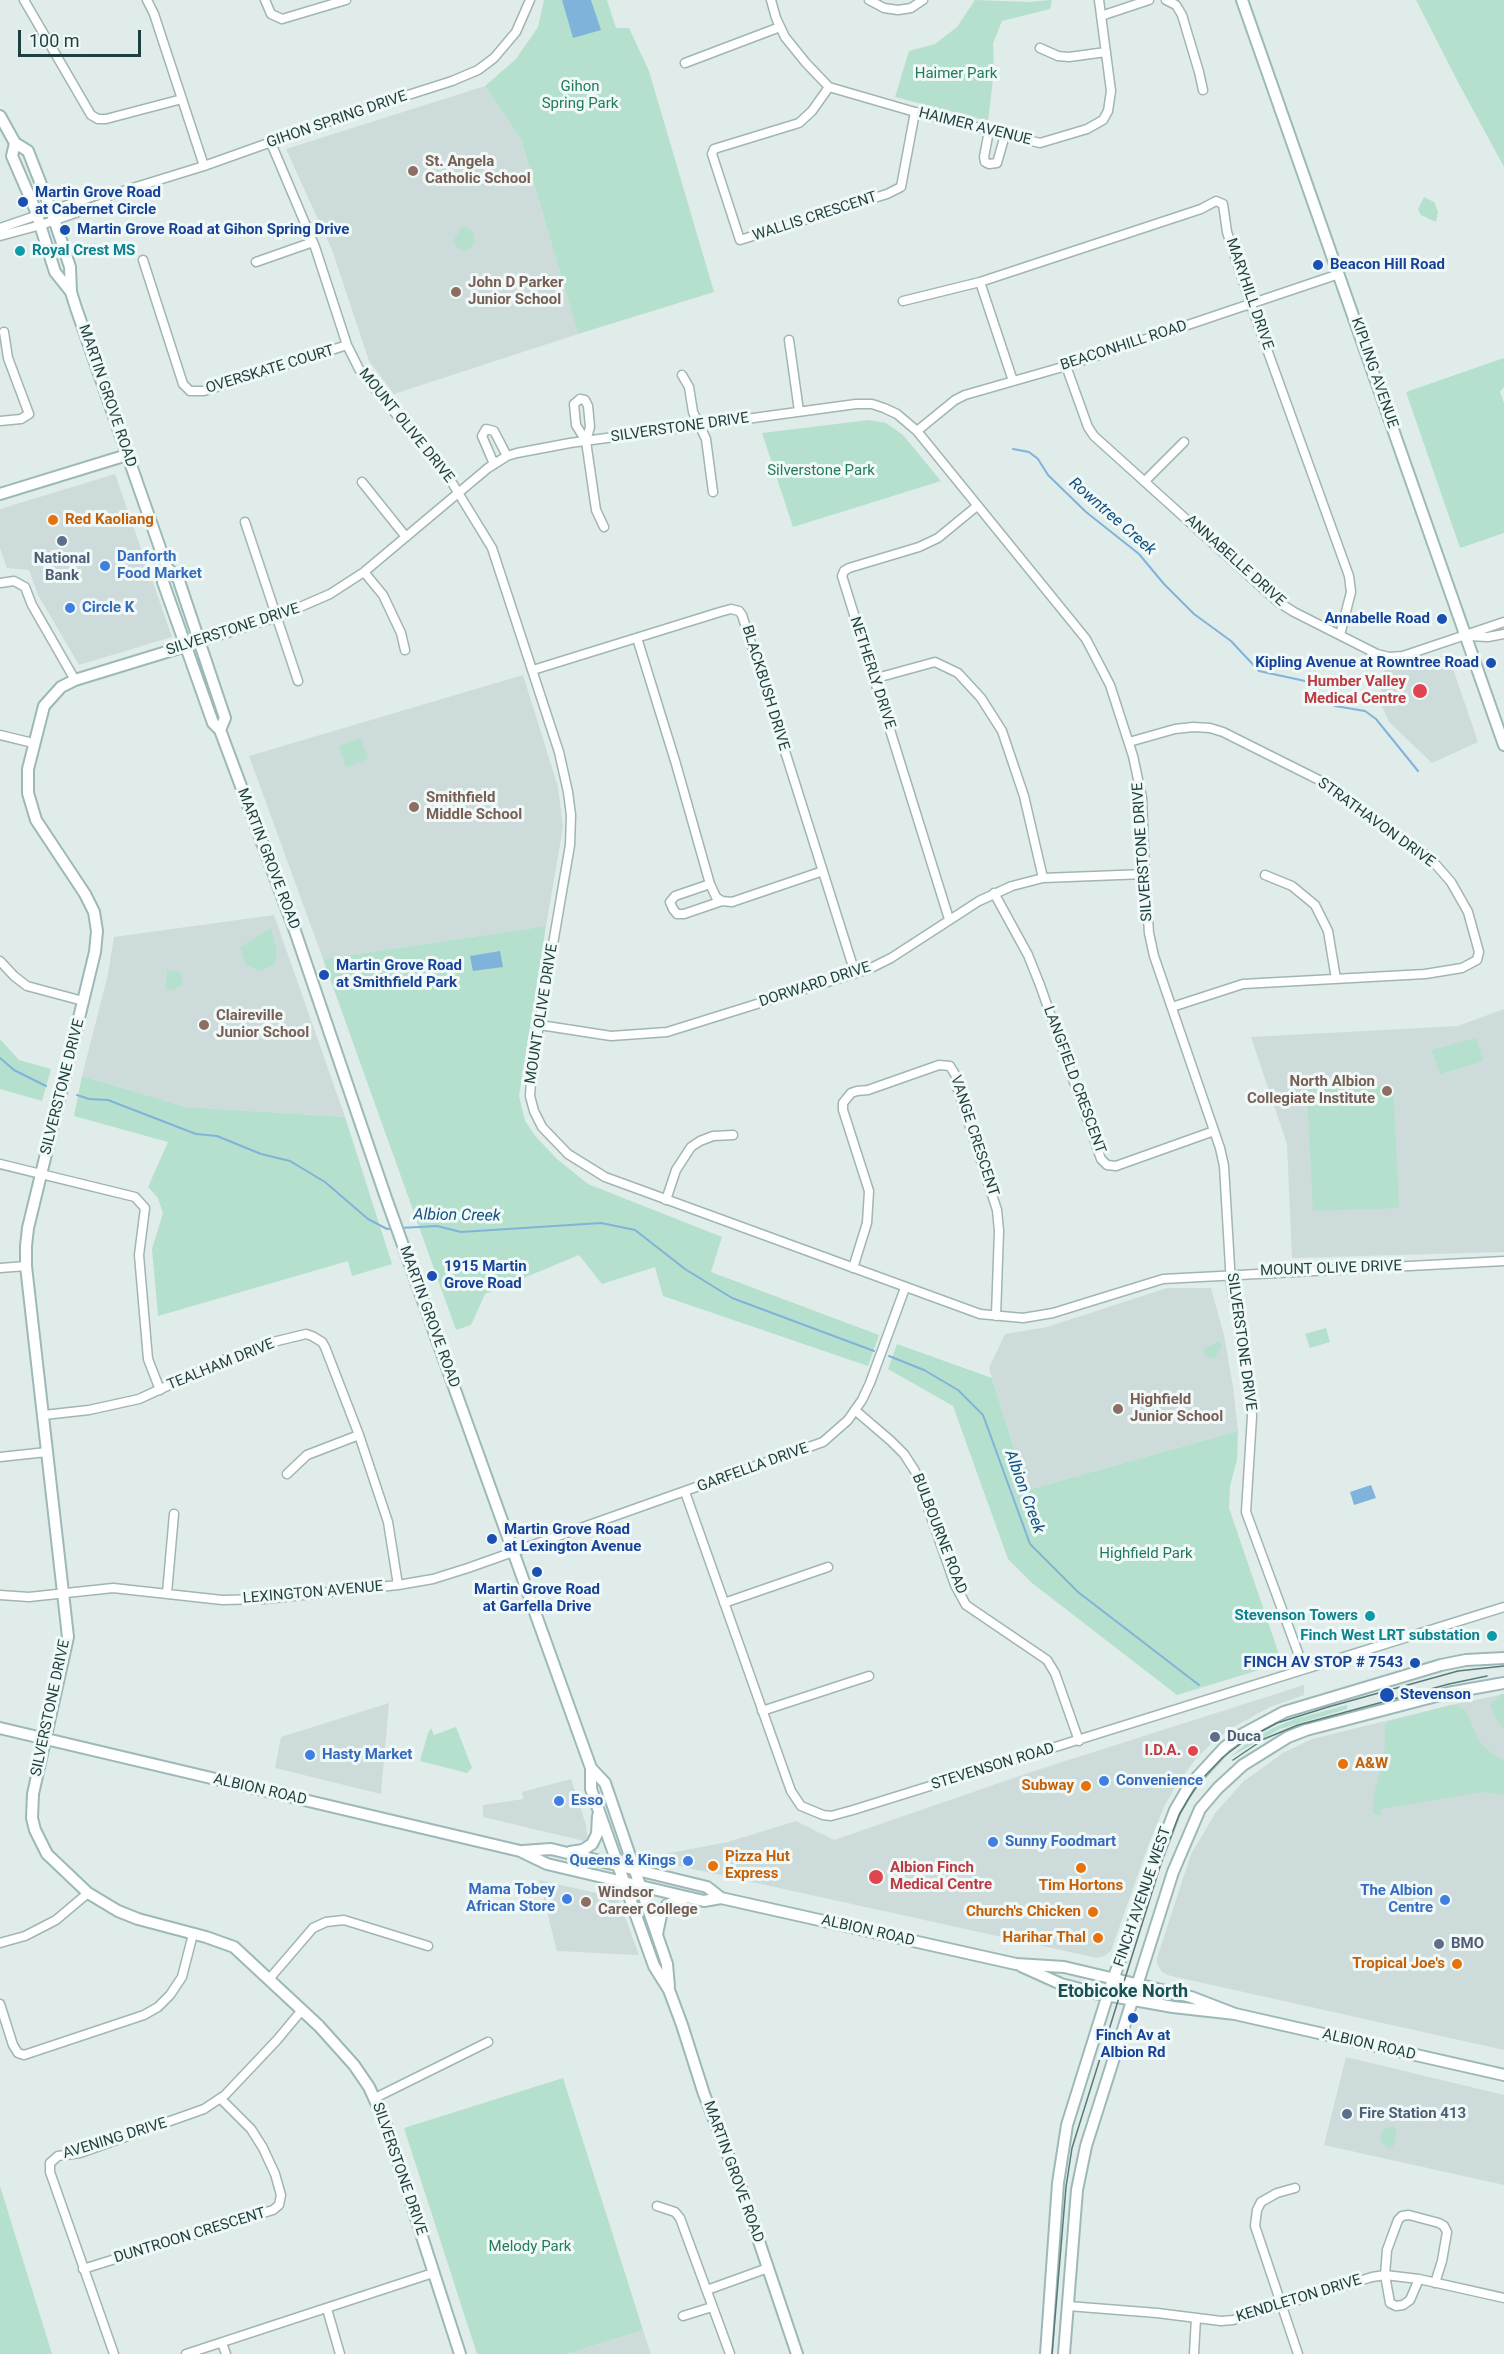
<!DOCTYPE html>
<style>
body{margin:0}
#map{position:relative;width:1504px;height:2354px;overflow:hidden;background:#dfecea;font-family:Roboto,sans-serif}
canvas{display:block}
.scale{position:absolute;left:18px;top:30px;width:123px;height:27px;box-sizing:border-box;border:3px solid #1e3f3f;border-top:0;padding-left:8px;font-size:18px;line-height:21px;white-space:nowrap;color:#1e3f3f;-webkit-text-stroke:4px #f0f9f7;paint-order:stroke}
</style>
<div id="map">
<canvas width="1504" height="2354"></canvas>
<div class="scale">100 m</div>
</div>
<script>
const context = document.querySelector('canvas').getContext('2d');
context.lineJoin = 'round';
function fillPath(path, color) {
  context.fillStyle = color;
  context.fill(path, 'evenodd');
}
function toPath(rows) {
  const path = new Path2D();
  for (const r of rows) {
    path.moveTo(r[0], r[1]);
    for (let i = 2; i < r.length; i += 2) path.lineTo(r[i], r[i + 1]);
  }
  return path;
}
function stroke(path, color, width, dash) {
  context.strokeStyle = color;
  context.lineWidth = width;
  context.lineCap = dash ? 'butt' : 'round';
  context.setLineDash(dash || []);
  context.stroke(path);
}
function drawText(font, color, halo, rows, align = 'center') {
  context.font = font + ' Roboto,sans-serif';
  context.lineWidth = 6;
  context.setLineDash([]);
  context.textBaseline = 'middle';
  context.strokeStyle = halo;
  context.fillStyle = color;
  for (const [text, x, y, turn = 0] of rows) {
    context.save();
    context.translate(x, y);
    context.rotate((+turn || 0) * Math.PI / 180);
    context.textAlign = isNaN(turn) ? turn : align;
    if (halo) context.strokeText(text, 0, 0);
    context.fillText(text, 0, 0);
    context.restore();
  }
}
const built = toPath([
 [485,86,521,139,578,334,394,394,369,361,332,250,286,149],
 [115,474,172,637,79,665,38,595,29,570,7,568,0,548,0,509],
 [1448,654,1478,742,1432,763,1389,722,1379,700,1385,667,1404,668],
 [523,675,558,787,563,827,546,926,323,959,249,756],
 [274,915,345,1117,186,1107,82,1076,108,974,114,937],
 [1504,1009,1504,1252,1292,1258,1287,1144,1251,1037,1458,1026],
 [1167,1288,1211,1288,1224,1335,1233,1387,1238,1431,1027,1490,989,1368,1005,1334,1047,1327],
 [1304,1685,1304,1695,1270,1707,1237,1725,1216,1739,1196,1759,1176,1785,1164,1807,1148,1846,1111,1951,1104,1956,1097,1958,643,1858,728,1842,796,1821,834,1840,1034,1771],
 [1504,1694,1504,2050,1167,1975,1162,1972,1157,1964,1157,1958,1191,1854,1216,1812,1244,1781,1283,1753,1312,1739,1451,1705],
 [389,1703,381,1794,275,1768,281,1737],
 [571,1779,586,1825,588,1842,483,1817,483,1805,523,1799,522,1792],
 [539,1880,618,1898,639,1955,557,1951],
 [1346,2057,1504,2095,1504,2185,1324,2145],
 [643,2330,651,2354,567,2354]
]);
const green = toPath([
 [544,0,607,0,616,28,629,28,649,71,714,292,578,334,521,139,485,86,516,59,538,27],
 [975,0,1027,2,1052,0,1050,9,1002,21,993,43,994,71,988,121,895,97,909,51,935,44,957,27],
 [1416,0,1504,0,1504,167,1458,82],
 [1424,197,1434,202,1438,212,1436,222,1421,215,1418,209],
 [465,227,473,232,475,241,470,249,463,251,457,248,454,240,461,228],
 [1504,358,1504,387,1500,392,1504,403,1504,533,1460,548,1406,392],
 [869,420,886,423,903,435,941,481,793,527,762,433],
 [361,738,368,759,346,767,339,746],
 [546,926,519,1096,525,1121,536,1137,557,1159,588,1184,722,1237,711,1272,879,1335,868,1366,663,1296,655,1267,602,1284,579,1255,485,1294,471,1325,456,1330,323,959],
 [271,928,277,953,274,965,259,971,245,964,240,947],
 [167,970,180,972,183,984,173,990,166,990],
 [1476,1038,1483,1061,1440,1074,1432,1050],
 [0,1039,19,1060,51,1069,42,1101,0,1089],
 [82,1076,186,1107,345,1117,392,1264,352,1276,348,1261,158,1316,152,1249,163,1213,158,1198,148,1187,168,1142,74,1116],
 [1393,1086,1399,1208,1313,1211,1307,1089],
 [1326,1328,1330,1342,1310,1348,1305,1334],
 [1217,1342,1221,1342,1222,1346,1215,1357,1209,1358,1204,1354,1204,1349],
 [897,1344,992,1378,1027,1490,1238,1431,1237,1460,1230,1486,1229,1508,1282,1663,1177,1695,1032,1583,1008,1559,953,1406,888,1369],
 [1501,1694,1504,1694,1504,1729,1496,1719,1490,1705],
 [1347,1705,1347,1709,1280,1729,1230,1757,1251,1740,1273,1728,1295,1719],
 [1451,1705,1457,1705,1466,1711,1478,1739,1485,1748,1504,1761,1504,1795,1482,1792,1380,1809,1381,1816,1373,1814,1373,1799,1385,1747,1385,1725,1390,1721],
 [456,1727,472,1768,467,1773,420,1761,428,1733,431,1728,434,1735],
 [563,2078,643,2330,567,2354,477,2354,404,2128],
 [1393,2126,1397,2130,1393,2147,1388,2149,1380,2140,1383,2129],
 [0,2186,52,2354,0,2354]
]);
const water = toPath([
 [562,0,591,0,601,30,573,38],
 [500,951,503,967,473,971,470,956],
 [1371,1485,1376,1498,1354,1505,1350,1492]
]);
const stream = toPath([
 [1013,449,1029,452,1038,459,1048,475,1086,512,1139,554,1164,584,1194,614,1231,641,1259,671,1305,681,1335,706,1365,711,1376,719,1418,771],
 [0,1058,14,1070,46,1086],
 [77,1095,89,1099,108,1100,196,1134,217,1136,261,1154,290,1161,325,1182,368,1219,387,1229,394,1228],
 [400,1228,437,1226,461,1232,601,1223,635,1230,685,1269,732,1298,874,1351],
 [889,1356,924,1370,958,1390,983,1415,1030,1544,1078,1592,1199,1685]
]);
const street = toPath([
 [24,0,91,115,98,119,106,119,182,99],
 [147,0,154,14,204,166],
 [265,0,271,14,282,19,346,0],
 [771,0,776,18,785,37,806,63,829,87,915,112,1040,143,1087,129,1103,120,1108,111,1111,91,1099,0],
 [869,0,884,8,898,10,911,8,923,0],
 [1166,0,1176,5,1182,15,1199,72,1203,90],
 [1101,16,1149,0],
 [1040,48,1058,56,1069,57,1106,52],
 [685,63,780,27],
 [829,87,812,111,799,123,714,149,712,154,740,240,887,194,901,187,915,112],
 [989,131,984,157,985,162,989,164,997,163,1005,135],
 [271,143,315,247,347,345,359,369,451,481,492,548,559,752,568,792,571,815,570,845,532,1066,530,1096,534,1111,542,1127,568,1154,605,1177,980,1314,1023,1318,1053,1313,1163,1279,1504,1261],
 [0,228,97,195,110,195,204,166,358,111,452,81,478,70,494,58,516,32,530,0],
 [0,236,41,225,101,204,110,195],
 [143,260,183,384,190,391,204,391,347,345],
 [256,262,313,242],
 [980,282,1013,381],
 [903,301,980,282,1201,209,1216,201,1223,204,1227,232,1251,305,1349,576,1351,592,1340,635],
 [789,340,799,411],
 [1066,366,1088,427,1094,436,1278,602,1294,612,1377,654,1389,657,1403,656,1504,622],
 [682,375,689,387,693,412,706,439,713,492],
 [580,399,585,400,588,406,590,427,586,441,576,425,574,404,580,399],
 [0,421,21,419,29,414,8,358,4,332],
 [917,431,955,400,965,395,1066,366,1339,274],
 [586,441,596,510,604,527],
 [494,464,482,436,486,429,494,431,507,456],
 [1145,481,1184,442],
 [362,482,406,537],
 [245,522,298,681],
 [364,572,383,595,401,633,405,650],
 [0,583,14,581,25,587,32,605,75,680],
 [1469,636,1488,637,1504,634],
 [637,638,676,764,710,884,716,897,722,901,732,902,823,871],
 [199,642,277,617,330,594,364,572,488,468,507,456,517,453,570,443,856,404,872,404,884,408,897,414,917,431,1086,639,1110,685,1133,756,1142,798,1145,874,1149,933,1154,956,1220,1148,1224,1166,1231,1284,1246,1364,1252,1416,1246,1512,1304,1669],
 [533,670,720,612,731,609,739,611,742,615,855,973],
 [873,679,935,662,958,673,981,698,1002,731,1024,796,1043,878],
 [0,735,33,743],
 [1129,742,1175,729,1193,727,1210,728,1223,732,1321,781,1430,858,1451,882,1468,912,1479,952,1477,960,1462,968,1425,974,1243,984,1172,1007],
 [1265,875,1292,886,1315,905,1328,931,1336,979],
 [710,884,675,896,670,902,673,909,677,914,684,914,722,901],
 [994,893,1028,955,1040,985,1101,1159,1107,1165,1116,1166,1214,1131],
 [949,919,842,576,844,571,849,568,919,547,938,538,977,506],
 [0,961,14,976,27,986,83,1001],
 [540,1025,611,1036,667,1032,869,969,891,958,979,901,1012,886,1043,878,1145,874],
 [0,1164,135,1197,145,1208,139,1255,148,1359,160,1390],
 [666,1200,676,1170,691,1147,700,1141,713,1136,733,1135],
 [0,1268,26,1266],
 [853,1268,867,1223,869,1191,843,1110,843,1103,851,1093,857,1091,868,1090,939,1065,950,1066,956,1076,958,1090,997,1210,999,1231,996,1316],
 [856,1411,891,1441,904,1454,915,1471,955,1585,966,1605,1047,1660,1055,1673,1079,1741],
 [44,1415,89,1410,139,1399,226,1359,269,1343,306,1334,312,1336,322,1342,325,1347,359,1435,388,1522,398,1585],
 [0,1457,47,1452],
 [287,1474,307,1455,359,1435],
 [685,1492,791,1791,801,1806,823,1815,831,1816,853,1810,1504,1607],
 [167,1593,174,1514],
 [0,1595,29,1597,113,1588,222,1600,265,1599,398,1585,433,1579,468,1568,823,1442,848,1420,862,1400,870,1383,905,1288],
 [724,1603,828,1567],
 [762,1711,869,1676],
 [0,1943,25,1936,56,1920,88,1893],
 [270,1978,313,1928,326,1922,344,1920,428,1946],
 [0,2004,13,2045,18,2053,24,2055,144,2015,158,2007,170,1995,182,1977,193,1934],
 [375,2098,488,2042],
 [1295,2188,1277,2193,1261,2202,1257,2210,1255,2226,1298,2354],
 [657,2206,675,2212,680,2218,730,2354],
 [83,2269,273,2210,279,2205,281,2195,275,2174,263,2148,251,2129,221,2099],
 [1419,2279,1410,2300,1403,2305,1396,2306,1390,2303,1385,2275,1387,2250,1398,2220,1402,2216,1409,2215,1439,2223,1444,2226,1447,2232,1442,2261,1435,2283],
 [707,2290,768,2268],
 [1068,2306,1157,2313,1221,2321,1233,2320,1372,2277,1385,2275,1419,2279,1504,2298],
 [327,2309,340,2354],
 [683,2316,712,2307],
 [222,2343,226,2354],
 [114,2354,50,2172,50,2163,58,2156,80,2153,204,2109,225,2095,277,2040,302,2010],
 [186,2354,433,2273],
 [1194,2354,1196,2318]
]);
const secondary = toPath([
 [1242,0,1504,745],
 [0,116,15,143,28,151,51,210,70,267,71,292,76,308,167,568,178,578,225,718,220,730],
 [15,143,12,156,35,209,55,272,71,292],
 [0,494,127,455],
 [167,568,163,582,213,723,220,730,295,931,386,1198,591,1768,591,1789,654,1966,669,1990,682,2025,704,2094,741,2188,797,2354],
 [199,642,75,680,61,687,44,706,28,769,28,793,36,820,85,894,94,912,97,931,95,952,28,1228,26,1246,26,1266,68,1637,33,1794,32,1818,35,1830,47,1854,88,1893,118,1911,138,1919,206,1937,234,1947,319,2026,354,2065,369,2087,385,2122,460,2354],
 [0,1728,520,1851,547,1864,691,1898,704,1901,721,1898,1016,1964,1064,1967,1191,1997,1235,2014],
 [591,1768,605,1783,667,1964,669,1987],
 [523,1851,551,1849,707,1887,721,1898],
 [570,1852,583,1850,592,1844,597,1834,598,1816],
 [657,1934,661,1915,667,1905,685,1898],
 [1021,1966,1061,1984,1095,1993,1173,2007,1235,2014,1504,2075],
 [1046,2354,1058,2183,1067,2125,1108,1994,1149,1878,1175,1810,1189,1786,1225,1747,1243,1734,1284,1712,1441,1665,1466,1660,1504,1658],
 [1064,2354,1077,2190,1086,2146,1173,1872,1200,1809,1218,1788,1243,1765,1288,1737,1306,1730,1448,1693,1504,1683]
]);
const tram = toPath([
 [1233,1760,1264,1739,1298,1725,1449,1684,1487,1676],
 [1052,2354,1066,2187,1072,2148,1163,1857,1179,1815,1189,1798,1201,1780,1223,1757,1247,1739,1277,1723,1328,1707,1458,1671,1504,1666]
]);
const markers = [
 [413,171,6,"#8d6e63"],
 [23,202,6,"#1a4fb4"],
 [65,230,6,"#1a4fb4"],
 [20,251,6,"#0f9aa8"],
 [1318,265,6,"#1a4fb4"],
 [456,292,6,"#8d6e63"],
 [53,520,6,"#e8710a"],
 [62,541,6,"#5c6f8a"],
 [105,566,6,"#3f7fe0"],
 [70,608,6,"#3f7fe0"],
 [1442,619,6,"#1a4fb4"],
 [1491,663,6,"#1a4fb4"],
 [1420,691,8,"#e0444e"],
 [414,807,6,"#8d6e63"],
 [324,975,6,"#1a4fb4"],
 [204,1025,6,"#8d6e63"],
 [1387,1091,6,"#8d6e63"],
 [432,1276,6,"#1a4fb4"],
 [1118,1409,6,"#8d6e63"],
 [492,1539,6,"#1a4fb4"],
 [537,1572,6,"#1a4fb4"],
 [1370,1616,6,"#0f9aa8"],
 [1492,1636,6,"#0f9aa8"],
 [1415,1663,6,"#1a4fb4"],
 [1387,1695,8,"#1a4fb4"],
 [1215,1737,6,"#5c6f8a"],
 [1193,1751,6,"#e0444e"],
 [310,1755,6,"#3f7fe0"],
 [1343,1764,6,"#e8710a"],
 [1104,1781,6,"#3f7fe0"],
 [1086,1786,6,"#e8710a"],
 [559,1801,6,"#3f7fe0"],
 [993,1842,6,"#3f7fe0"],
 [688,1861,6,"#3f7fe0"],
 [713,1866,6,"#e8710a"],
 [1081,1868,6,"#e8710a"],
 [876,1877,8,"#e0444e"],
 [567,1899,6,"#3f7fe0"],
 [1445,1900,6,"#3f7fe0"],
 [586,1902,6,"#8d6e63"],
 [1093,1912,6,"#e8710a"],
 [1098,1938,6,"#e8710a"],
 [1439,1944,6,"#5c6f8a"],
 [1457,1964,6,"#e8710a"],
 [1133,2018,6,"#1a4fb4"],
 [1347,2114,6,"#5c6f8a"]
];
const parkNames = [
 ["Haimer Park",956,74],
 ["Gihon",580,87],
 ["Spring Park",580,104],
 ["Silverstone Park",821,471],
 ["Highfield Park",1146,1554],
 ["Melody Park",530,2247]
];
const streetNames = [
 ["GIHON SPRING DRIVE",337,120,-19],
 ["HAIMER AVENUE",975,127,14],
 ["WALLIS CRESCENT",815,217,-18],
 ["MARYHILL DRIVE",1249,294,71],
 ["BEACONHILL ROAD",1124,346,-18],
 ["OVERSKATE COURT",270,370,-17],
 ["KIPLING AVENUE",1374,373,71],
 ["MARTIN GROVE ROAD",107,396,71],
 ["MOUNT OLIVE DRIVE",406,426,51],
 ["SILVERSTONE DRIVE",680,428,-8],
 ["ANNABELLE DRIVE",1235,561,42],
 ["SILVERSTONE DRIVE",233,630,-18],
 ["NETHERLY DRIVE",872,673,72],
 ["BLACKBUSH DRIVE",765,688,73],
 ["STRATHAVON DRIVE",1376,823,36],
 ["SILVERSTONE DRIVE",1143,852,-94],
 ["MARTIN GROVE ROAD",268,859,69],
 ["DORWARD DRIVE",815,985,-18],
 ["MOUNT OLIVE DRIVE",542,1014,-81],
 ["LANGFIELD CRESCENT",1074,1080,70],
 ["SILVERSTONE DRIVE",63,1087,-76],
 ["VANGE CRESCENT",974,1136,72],
 ["MOUNT OLIVE DRIVE",1331,1269,-2],
 ["MARTIN GROVE ROAD",429,1317,70],
 ["SILVERSTONE DRIVE",1241,1342,82],
 ["TEALHAM DRIVE",221,1365,-22],
 ["GARFELLA DRIVE",753,1468,-20],
 ["BULBOURNE ROAD",939,1534,69],
 ["LEXINGTON AVENUE",313,1593,-5],
 ["SILVERSTONE DRIVE",51,1708,-78],
 ["STEVENSON ROAD",993,1767,-17],
 ["ALBION ROAD",260,1790,13],
 ["FINCH AVENUE WEST",1143,1897,-71],
 ["ALBION ROAD",868,1931,13],
 ["ALBION ROAD",1369,2045,13],
 ["AVENING DRIVE",115,2139,-17],
 ["SILVERSTONE DRIVE",399,2169,71],
 ["MARTIN GROVE ROAD",733,2172,70],
 ["DUNTROON CRESCENT",190,2236,-17],
 ["KENDLETON DRIVE",1299,2299,-17]
];
const educationNames = [
 ["St. Angela",425,162],
 ["Catholic School",425,179],
 ["John D Parker",468,283],
 ["Junior School",468,300],
 ["Smithfield",426,798],
 ["Middle School",426,815],
 ["Claireville",216,1016],
 ["Junior School",216,1033],
 ["North Albion",1375,1082,"right"],
 ["Collegiate Institute",1375,1099,"right"],
 ["Highfield",1130,1400],
 ["Junior School",1130,1417],
 ["Windsor",598,1893],
 ["Career College",598,1910]
];
const transitNames = [
 ["Martin Grove Road",35,193],
 ["at Cabernet Circle",35,210],
 ["Martin Grove Road at Gihon Spring Drive",77,230],
 ["Beacon Hill Road",1330,265],
 ["Annabelle Road",1430,619,"right"],
 ["Kipling Avenue at Rowntree Road",1479,663,"right"],
 ["Martin Grove Road",336,966],
 ["at Smithfield Park",336,983],
 ["1915 Martin",444,1267],
 ["Grove Road",444,1284],
 ["Martin Grove Road",504,1530],
 ["at Lexington Avenue",504,1547],
 ["Martin Grove Road",537,1590,"center"],
 ["at Garfella Drive",537,1607,"center"],
 ["FINCH AV STOP # 7543",1403,1663,"right"],
 ["Stevenson",1400,1695],
 ["Finch Av at",1133,2036,"center"],
 ["Albion Rd",1133,2053,"center"]
];
const cultureNames = [
 ["Royal Crest MS",32,251,"left"],
 ["Stevenson Towers",1358,1616],
 ["Finch West LRT substation",1480,1636]
];
const foodNames = [
 ["Red Kaoliang",65,520,"left"],
 ["A&W",1355,1764,"left"],
 ["Subway",1074,1786],
 ["Pizza Hut",725,1857,"left"],
 ["Express",725,1874,"left"],
 ["Tim Hortons",1081,1886,"center"],
 ["Church's Chicken",1081,1912],
 ["Harihar Thal",1086,1938],
 ["Tropical Joe's",1445,1964]
];
const shopNames = [
 ["Danforth",117,557],
 ["Food Market",117,574],
 ["Circle K",82,608],
 ["Hasty Market",322,1755],
 ["Convenience",1116,1781],
 ["Esso",571,1801],
 ["Sunny Foodmart",1005,1842],
 ["Queens & Kings",676,1861,"right"],
 ["Mama Tobey",555,1890,"right"],
 ["African Store",555,1907,"right"],
 ["The Albion",1433,1891,"right"],
 ["Centre",1433,1908,"right"]
];
const serviceNames = [
 ["National",62,559,"center"],
 ["Bank",62,576,"center"],
 ["Duca",1227,1737],
 ["BMO",1451,1944],
 ["Fire Station 413",1359,2114]
];
const healthNames = [
 ["Humber Valley",1406,682],
 ["Medical Centre",1406,699],
 ["I.D.A.",1181,1751],
 ["Albion Finch",890,1868,"left"],
 ["Medical Centre",890,1885,"left"]
];
const waterNames = [
 ["Rowntree Creek",1112,517,41],
 ["Albion Creek",457,1216,1],
 ["Albion Creek",1024,1492,70]
];
const quarterNames = [
 ["Etobicoke North",1123,1992]
];
fillPath(built, '#cddcdb');
fillPath(green, '#b5e0cd');
fillPath(water, '#80b3d9');
stroke(stream, '#80b3d9', 2);
stroke(street, '#a1b5b3', 11);
stroke(secondary, '#9cb9b7', 14);
stroke(street, '#fff', 8);
stroke(secondary, '#fff', 10);
stroke(tram, '#587a7a', 1.5);
for (const [x, y, r, color] of markers) {
  const dot = new Path2D();
  dot.arc(x, y, r, 0, 2 * Math.PI);
  context.fillStyle = color;
  context.fill(dot);
  stroke(dot, '#f0f9f7', 2);
}
drawText('15px', '#247a5c', '#f0f9f7', parkNames);
drawText('15px', '#1e3f3f', '#f0f9f7', streetNames);
drawText('bold 15px', '#785e54', '#f0f9f7', educationNames, 'left');
drawText('bold 15px', '#164399', '#f0f9f7', transitNames, 'left');
drawText('bold 15px', '#0d838f', '#f0f9f7', cultureNames, 'right');
drawText('bold 15px', '#c56008', '#f0f9f7', foodNames, 'right');
drawText('bold 15px', '#366cbe', '#f0f9f7', shopNames, 'left');
drawText('bold 15px', '#4e5e75', '#f0f9f7', serviceNames, 'left');
drawText('bold 15px', '#be3a42', '#f0f9f7', healthNames, 'right');
drawText('italic 16px', '#115081', '#f0f9f7', waterNames);
drawText('bold 18px', '#185153', '#f0f9f7', quarterNames);
</script>
